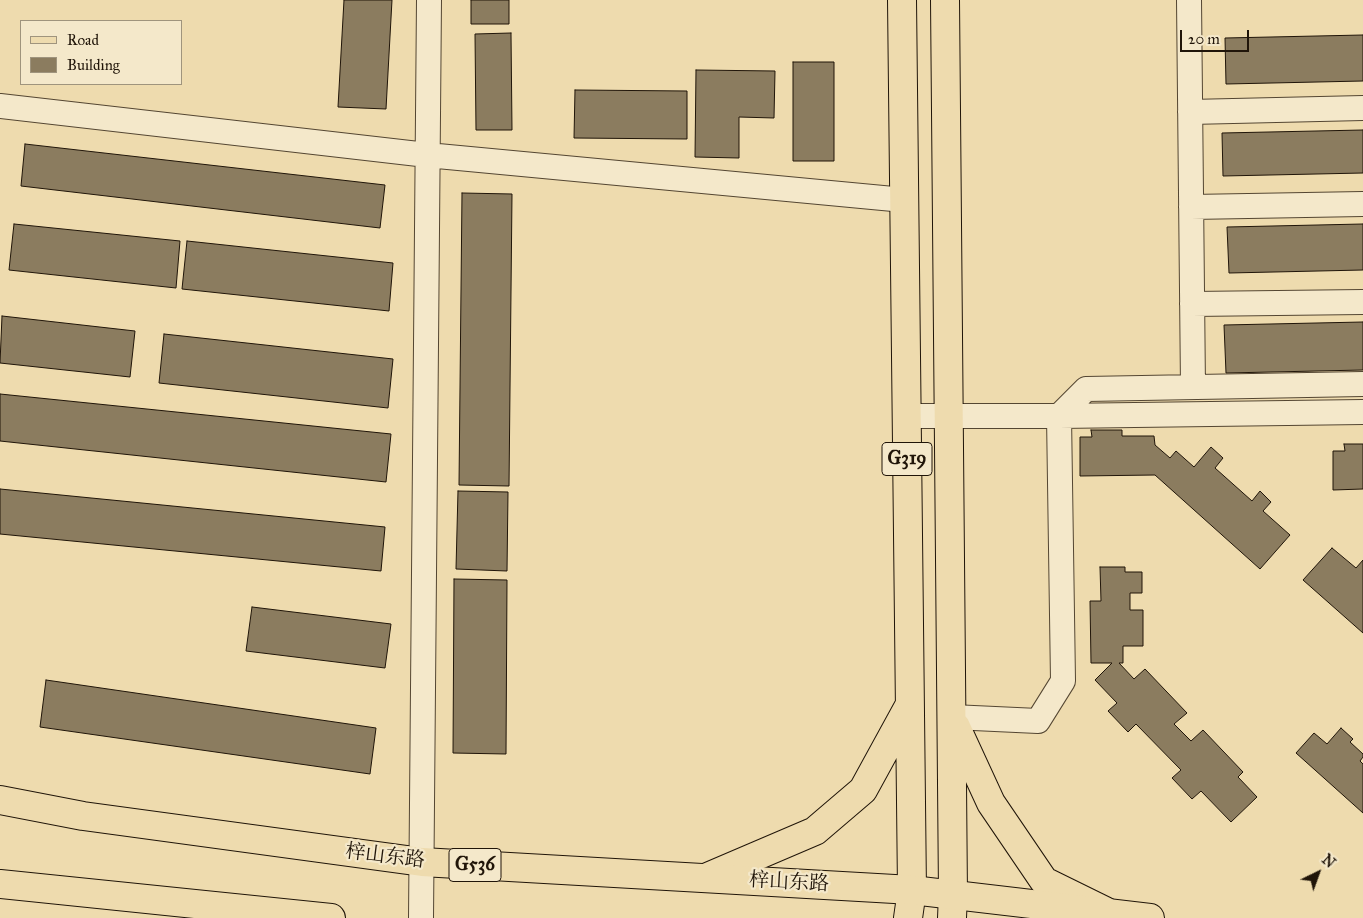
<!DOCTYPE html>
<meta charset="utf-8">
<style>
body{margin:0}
#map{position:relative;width:1363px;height:918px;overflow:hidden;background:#eedbae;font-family:"IM FELL Great Primer",serif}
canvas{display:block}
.legend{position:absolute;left:20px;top:20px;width:162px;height:65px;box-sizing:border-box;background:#f4e8ca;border:1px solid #9f947d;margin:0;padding:6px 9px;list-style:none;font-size:15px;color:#201509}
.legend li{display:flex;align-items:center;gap:10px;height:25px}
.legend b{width:25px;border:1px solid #9f947d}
.north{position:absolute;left:1293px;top:848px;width:50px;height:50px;-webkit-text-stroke:4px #f4e8ca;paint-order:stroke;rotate:42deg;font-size:14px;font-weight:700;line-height:20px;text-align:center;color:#201509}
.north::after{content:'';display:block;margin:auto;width:18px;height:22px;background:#201509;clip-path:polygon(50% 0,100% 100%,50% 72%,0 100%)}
.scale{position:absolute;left:1180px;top:30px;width:69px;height:22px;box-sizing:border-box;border:2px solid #201509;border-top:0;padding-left:6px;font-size:15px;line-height:18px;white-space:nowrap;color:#201509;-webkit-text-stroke:4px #f4e8ca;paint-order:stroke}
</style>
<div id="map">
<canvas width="1363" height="918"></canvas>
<ul class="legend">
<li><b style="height:6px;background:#eedbae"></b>Road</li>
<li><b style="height:14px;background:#8b7c5f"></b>Building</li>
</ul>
<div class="north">N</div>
<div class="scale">20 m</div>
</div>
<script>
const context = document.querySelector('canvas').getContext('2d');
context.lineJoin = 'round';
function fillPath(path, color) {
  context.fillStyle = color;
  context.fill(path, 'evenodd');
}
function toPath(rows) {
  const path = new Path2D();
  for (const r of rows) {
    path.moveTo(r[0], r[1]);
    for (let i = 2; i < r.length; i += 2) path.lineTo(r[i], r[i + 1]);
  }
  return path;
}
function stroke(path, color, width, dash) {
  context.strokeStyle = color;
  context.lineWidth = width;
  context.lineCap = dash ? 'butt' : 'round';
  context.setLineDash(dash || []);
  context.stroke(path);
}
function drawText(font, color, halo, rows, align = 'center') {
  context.font = font + ' "IM FELL Great Primer","Noto Serif SC",serif';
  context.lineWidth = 4.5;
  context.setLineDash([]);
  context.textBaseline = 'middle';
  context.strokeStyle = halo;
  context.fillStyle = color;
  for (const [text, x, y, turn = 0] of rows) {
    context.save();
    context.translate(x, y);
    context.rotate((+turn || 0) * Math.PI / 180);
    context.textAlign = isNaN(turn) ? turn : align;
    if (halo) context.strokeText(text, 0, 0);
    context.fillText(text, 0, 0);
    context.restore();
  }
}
const building = toPath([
 [344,0,392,0,386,109,338,107,344,0],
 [471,0,509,0,509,24,471,24,471,0],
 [511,33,512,130,476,130,475,34,511,33],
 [1363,35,1363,81,1226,84,1225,38,1363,35],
 [793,62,834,62,834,161,793,161,793,62],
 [696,70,775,71,774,118,739,117,739,158,695,157,696,70],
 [575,90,687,91,687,139,574,138,575,90],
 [1363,130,1363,173,1223,176,1222,133,1363,130],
 [25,144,385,185,380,228,21,186,25,144],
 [462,193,512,194,509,486,459,485,462,193],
 [14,224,180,241,176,288,9,270,14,224],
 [1363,224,1363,270,1229,273,1227,227,1363,224],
 [187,241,393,263,389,311,182,289,187,241],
 [2,316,135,331,130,377,0,363,2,316],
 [1363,322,1363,370,1226,373,1224,325,1363,322],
 [164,334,393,359,388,408,159,383,164,334],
 [0,394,391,434,386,482,0,441,0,394],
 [1091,430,1122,430,1122,436,1154,436,1155,445,1170,458,1176,451,1194,467,1211,447,1223,458,1215,468,1252,501,1260,491,1271,502,1263,511,1290,535,1260,569,1155,475,1080,476,1080,437,1092,437,1091,430],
 [1344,444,1363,444,1363,489,1333,490,1333,451,1345,451,1344,444],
 [0,489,385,527,381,571,0,534,0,489],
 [458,491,508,492,507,571,456,569,458,491],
 [1332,548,1356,568,1363,560,1363,633,1303,580,1332,548],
 [1100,567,1125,567,1125,572,1142,572,1142,593,1130,593,1130,610,1143,610,1143,646,1123,646,1123,663,1119,663,1134,679,1145,669,1187,713,1174,724,1191,741,1203,730,1243,772,1238,777,1257,797,1231,822,1201,791,1192,799,1172,778,1181,770,1136,724,1128,732,1108,711,1117,703,1095,680,1112,663,1091,663,1090,601,1101,601,1100,567],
 [454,579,507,580,506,754,453,753,454,579],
 [252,607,391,624,385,668,246,651,252,607],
 [46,680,376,728,370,774,40,727,46,680],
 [1341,728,1353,739,1350,742,1363,754,1363,757,1360,761,1363,764,1363,813,1296,753,1314,733,1327,744,1341,728]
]);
const minor = toPath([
 [1189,0,1193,387],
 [0,106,427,155,904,200],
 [1190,112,1363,108],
 [1191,207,1363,204],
 [1192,304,1363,302],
 [906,416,1059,416,1086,389,1363,384],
 [952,717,1038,721,1063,681,1059,416,1363,412],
 [421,918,429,0]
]);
const major = toPath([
 [902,0,912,890,908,918],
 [945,0,953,894,952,918],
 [956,727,991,803,1044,881,1105,911],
 [705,878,815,831,863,790,909,706]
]);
const highway = toPath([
 [0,800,83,816,422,862,912,890,1150,918],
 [0,884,331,918]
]);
const shields = [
 [907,459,50],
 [475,865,52]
];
const shieldNames = [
 ["G319",907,459],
 ["G536",475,865]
];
const streetNames = [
 ["梓山东路",385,857,7],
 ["梓山东路",789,883,3]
];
fillPath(building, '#8b7c5f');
stroke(building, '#201509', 1);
stroke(minor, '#544632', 26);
stroke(major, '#201509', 30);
stroke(highway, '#201509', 30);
stroke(minor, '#f4e8ca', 24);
stroke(major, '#eedbae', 28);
stroke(highway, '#eedbae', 28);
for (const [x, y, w] of shields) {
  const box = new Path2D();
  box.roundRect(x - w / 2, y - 16.5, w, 33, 4);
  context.fillStyle = '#f4e8ca';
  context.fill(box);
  stroke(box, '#201509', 1);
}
drawText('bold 19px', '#201509', null, shieldNames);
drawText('20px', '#201509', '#f4e8ca', streetNames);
</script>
